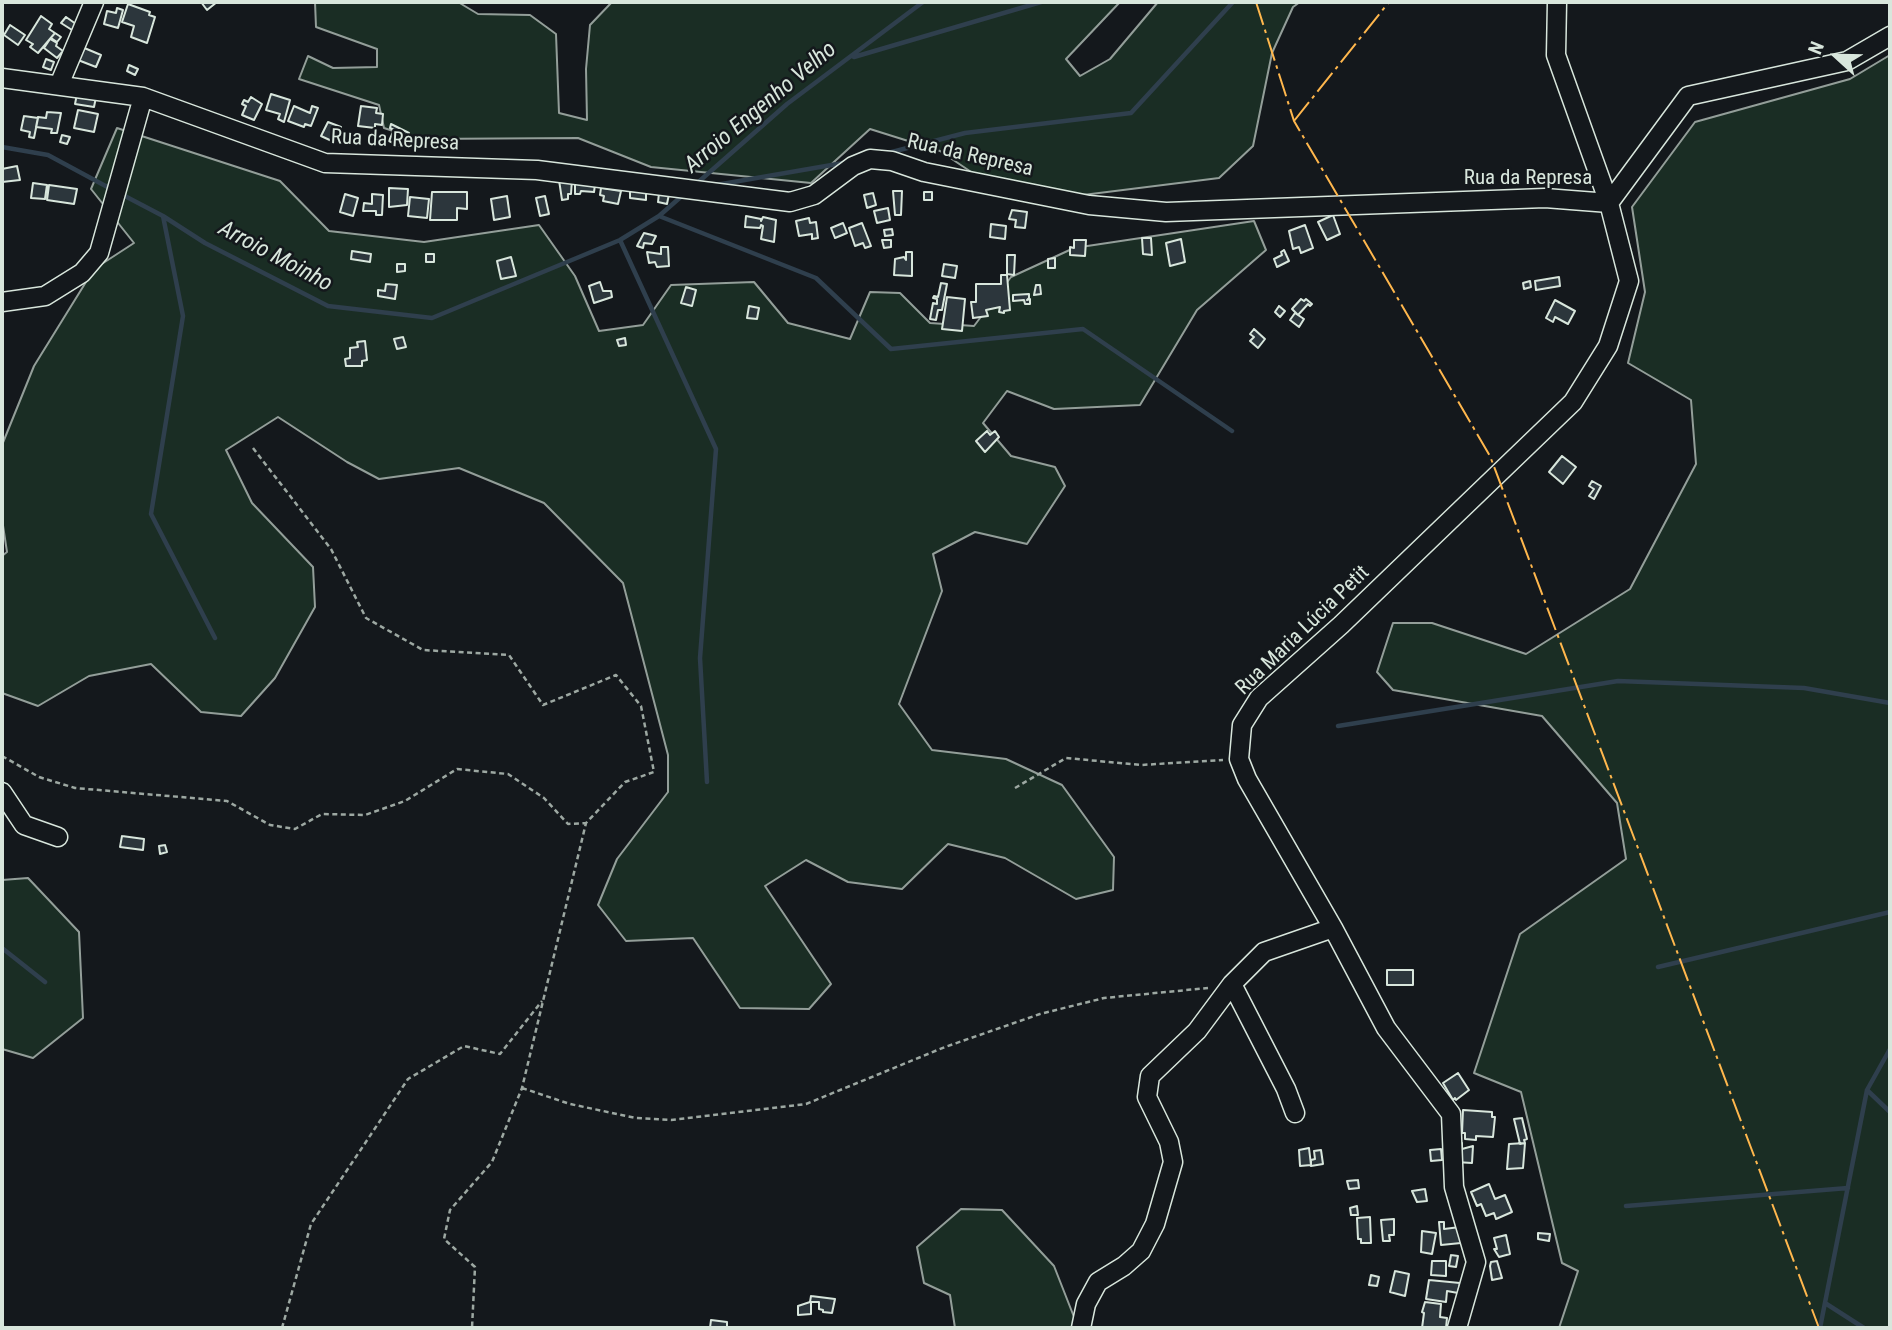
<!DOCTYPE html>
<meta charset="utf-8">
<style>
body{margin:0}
#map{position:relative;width:1892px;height:1330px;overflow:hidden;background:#14181c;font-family:"Roboto Condensed",sans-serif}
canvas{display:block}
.frame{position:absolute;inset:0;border:4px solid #d8e6dc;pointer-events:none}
.north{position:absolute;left:1801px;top:21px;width:70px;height:70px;-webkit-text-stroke:5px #14181c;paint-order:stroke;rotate:292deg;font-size:19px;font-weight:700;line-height:28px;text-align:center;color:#d8e6dc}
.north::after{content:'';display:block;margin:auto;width:24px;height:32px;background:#d8e6dc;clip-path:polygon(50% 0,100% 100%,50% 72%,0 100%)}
</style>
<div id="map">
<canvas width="1892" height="1330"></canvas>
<div class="frame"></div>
<div class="north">N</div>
</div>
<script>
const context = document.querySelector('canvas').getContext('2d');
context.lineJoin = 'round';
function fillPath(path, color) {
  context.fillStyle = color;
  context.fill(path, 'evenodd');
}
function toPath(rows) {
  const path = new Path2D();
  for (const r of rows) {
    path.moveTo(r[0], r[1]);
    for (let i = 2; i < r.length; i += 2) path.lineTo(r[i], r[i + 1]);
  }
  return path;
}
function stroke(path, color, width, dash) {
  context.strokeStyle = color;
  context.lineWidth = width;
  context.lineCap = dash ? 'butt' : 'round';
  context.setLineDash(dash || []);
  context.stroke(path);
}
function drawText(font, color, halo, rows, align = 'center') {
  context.font = font + ' "Roboto Condensed",sans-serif';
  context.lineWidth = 5;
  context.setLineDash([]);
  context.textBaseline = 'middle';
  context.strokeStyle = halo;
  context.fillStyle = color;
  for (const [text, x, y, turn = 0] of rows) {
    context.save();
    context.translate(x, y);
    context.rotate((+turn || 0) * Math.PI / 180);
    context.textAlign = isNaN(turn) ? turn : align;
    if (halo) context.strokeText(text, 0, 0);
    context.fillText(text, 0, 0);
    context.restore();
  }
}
const green = toPath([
 [315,2,458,2,478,14,530,15,556,34,559,113,587,120,586,69,590,25,612,2,1120,2,1066,59,1080,76,1110,59,1158,2,1300,2,1293,7,1272,53,1253,146,1219,178,1075,196,992,186,940,151,870,129,811,183,651,167,578,138,418,139,384,128,379,105,299,79,308,56,333,68,377,67,377,49,316,27,315,2],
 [1890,55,1890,1328,1559,1328,1578,1271,1562,1263,1521,1092,1474,1073,1520,934,1626,859,1617,803,1542,716,1393,690,1377,672,1393,623,1432,623,1526,654,1630,589,1696,464,1691,400,1628,363,1645,292,1632,207,1695,122,1850,79,1890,55],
 [117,128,280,181,329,231,424,242,539,225,575,276,599,331,643,325,671,285,754,282,788,323,850,339,870,292,900,293,930,323,974,326,1011,277,1074,248,1254,221,1266,250,1197,310,1140,405,1054,409,1007,391,983,423,1011,456,1055,467,1065,486,1027,544,975,532,933,554,942,591,899,704,932,750,1006,759,1062,785,1114,857,1113,890,1076,899,1005,858,948,844,902,889,848,882,806,860,765,886,831,984,809,1009,740,1008,693,938,626,941,598,905,617,859,668,792,668,755,623,583,544,503,459,468,379,479,347,462,278,417,226,450,252,503,313,567,315,607,275,678,241,716,201,712,151,664,89,676,38,706,2,693,2,556,7,552,2,519,2,445,34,366,94,269,134,243,91,189,117,128],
 [28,878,79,932,83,1018,33,1058,2,1049,2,880,28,878],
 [961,1209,1002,1210,1054,1266,1076,1322,1075,1328,955,1328,950,1295,924,1283,917,1247,961,1209]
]);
const stream = toPath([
 [854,57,1041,2],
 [2,147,48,155,113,190],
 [888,153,965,133,1131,113,1233,2],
 [695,185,787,104,923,2],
 [716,185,849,162],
 [121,194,163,216,205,243,328,306,432,318,620,240,659,216,683,195],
 [163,216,183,316,151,514,215,638],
 [659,216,816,278,891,349,1083,329,1232,431],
 [620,240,716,449,700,658,707,782],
 [1338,726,1618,681,1804,688,1890,703],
 [2,948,45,982],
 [1658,967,1890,912],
 [1867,1090,1890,1112],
 [1626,1206,1848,1188],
 [1825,1303,1864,1328],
 [1820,1328,1867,1090,1890,1049]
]);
const building = toPath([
 [201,2,217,2,207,10,201,2],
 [128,4,150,12,149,15,155,17,147,43,131,37,134,26,122,22,128,4],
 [117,8,123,10,118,28,104,24,107,11,116,13,117,8],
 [41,16,52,24,49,29,55,33,38,53,30,47,33,44,26,40,41,16],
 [66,17,76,24,72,30,61,23,66,17],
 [10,25,25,35,18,45,4,35,10,25],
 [55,33,61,37,57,42,51,38,55,33],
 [50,39,57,43,56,46,63,51,57,58,44,48,50,39],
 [82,47,101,55,96,67,78,60,82,47],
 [46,59,54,62,51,70,43,67,46,59],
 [129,65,138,69,135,75,127,71,129,65],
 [77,94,96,97,94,107,75,104,77,94],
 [271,94,290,100,284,122,278,119,280,114,266,110,271,94],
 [251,97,262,104,254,120,242,115,246,106,242,104,244,100,248,102,251,97],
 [294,106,310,113,312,106,318,108,311,126,305,124,304,127,288,121,294,106],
 [361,106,377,108,376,113,383,114,382,125,375,124,375,128,358,126,361,106],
 [78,110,98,114,94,132,74,128,78,110],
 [47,112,61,113,57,133,51,133,52,129,36,127,38,117,46,118,47,112],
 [24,116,38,118,34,138,29,137,30,132,21,130,24,116],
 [328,122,341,127,334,142,321,136,328,122],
 [391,124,409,133,402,147,389,141,394,130,390,128,391,124],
 [62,135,70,137,67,144,60,142,62,135],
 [17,166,20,180,2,182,2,169,17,166],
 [572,179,571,194,568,194,568,199,562,200,559,180,572,179],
 [575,182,595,185,594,192,581,191,580,194,575,194,575,182],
 [33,183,47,185,45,199,31,198,33,183],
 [49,185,77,189,74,204,47,200,49,185],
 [389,188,408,189,407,205,389,207,389,188],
 [601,188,621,191,618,204,603,201,604,196,600,195,601,188],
 [630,191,646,192,646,200,630,198,630,191],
 [893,191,902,191,901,215,895,215,893,191],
 [432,192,467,192,467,209,457,208,457,220,430,220,432,192],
 [924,192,932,192,932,200,924,200,924,192],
 [659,193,669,194,667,204,658,202,659,193],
 [873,193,876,205,867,208,864,195,873,193],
 [345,194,358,198,353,216,340,212,345,194],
 [372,194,383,195,382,215,376,215,376,211,363,211,364,203,372,204,372,194],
 [507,196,510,217,494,220,491,199,507,196],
 [545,196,549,214,540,216,536,198,545,196],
 [410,197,429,199,427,218,408,216,410,197],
 [888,208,890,220,877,223,874,211,888,208],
 [1012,210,1027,212,1025,228,1015,227,1016,220,1009,219,1012,210],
 [1333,215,1340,234,1327,240,1318,222,1333,215],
 [746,216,761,219,761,221,763,217,776,220,774,242,761,239,763,226,761,225,760,228,745,227,746,216],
 [809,218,810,223,816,222,818,238,812,239,812,234,799,236,796,221,809,218],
 [843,223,847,233,835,238,831,228,843,223],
 [862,223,871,246,865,248,863,243,855,246,849,228,862,223],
 [991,224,1006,226,1005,239,990,237,991,224],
 [1305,225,1313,248,1301,253,1299,247,1293,249,1289,231,1305,225],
 [892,229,893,235,885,236,884,230,892,229],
 [644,233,656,236,652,244,644,243,643,248,637,246,644,233],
 [1142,238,1151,238,1152,255,1143,254,1142,238],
 [1181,239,1185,262,1170,266,1166,243,1181,239],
 [882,240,891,240,891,247,884,248,882,240],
 [1074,240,1086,240,1085,256,1070,255,1070,247,1074,248,1074,240],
 [661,247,668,247,669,266,657,267,655,262,649,263,647,252,661,254,661,247],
 [1284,250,1289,261,1277,267,1274,259,1282,255,1281,252,1284,250],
 [352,251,371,254,370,262,351,259,352,251],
 [906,252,912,252,912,276,894,275,895,259,904,257,906,260,906,252],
 [426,254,434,254,434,262,426,262,426,254],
 [1007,255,1015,255,1014,275,1007,274,1007,255],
 [511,257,516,276,501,279,497,261,511,257],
 [1055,258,1055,268,1048,268,1048,259,1055,258],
 [397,264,405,264,405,271,397,272,397,264],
 [944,264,957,266,955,278,942,276,944,264],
 [1001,275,1007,275,1010,310,1004,311,1004,313,999,312,1000,307,986,310,988,316,973,318,971,302,976,302,976,284,1001,284,1001,275],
 [1559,277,1560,286,1536,290,1535,281,1559,277],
 [1530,281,1531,287,1524,289,1523,283,1530,281],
 [600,282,603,291,611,291,612,297,594,303,589,286,600,282],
 [941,283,947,284,942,310,938,310,936,320,930,319,933,303,937,304,937,299,933,298,934,296,938,297,941,283],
 [386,284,397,285,395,299,378,296,378,290,385,291,386,284],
 [1036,285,1040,285,1041,294,1034,295,1036,285],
 [686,287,696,290,692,306,681,303,686,287],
 [1029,294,1029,298,1027,300,1030,299,1030,304,1025,304,1024,300,1013,301,1013,295,1029,294],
 [947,297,965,299,962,331,942,329,947,297],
 [1301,299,1304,301,1306,299,1312,304,1310,306,1308,304,1298,315,1292,309,1301,299],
 [1555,300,1575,311,1568,324,1555,317,1553,322,1546,318,1555,300],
 [749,306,759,308,757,319,747,318,749,306],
 [1279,306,1285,311,1280,317,1275,312,1279,306],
 [1295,313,1304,319,1299,327,1290,320,1295,313],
 [1254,329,1265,339,1258,348,1250,341,1254,337,1250,334,1254,329],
 [403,337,406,347,397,349,394,339,403,337],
 [625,338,626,345,619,346,617,340,625,338],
 [365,341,367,360,362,361,362,366,346,366,345,359,350,358,350,348,358,347,357,342,365,341],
 [987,431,990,435,995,431,999,437,985,452,976,441,987,431],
 [1562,456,1576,467,1563,484,1549,472,1562,456],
 [1592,481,1601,486,1594,499,1589,496,1594,489,1589,486,1592,481],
 [122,836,144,839,143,850,120,847,122,836],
 [165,845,167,852,160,854,159,846,165,845],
 [1387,970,1413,970,1413,985,1387,985,1387,970],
 [1458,1073,1469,1090,1456,1100,1455,1098,1453,1100,1443,1083,1458,1073],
 [1463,1110,1492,1112,1492,1117,1495,1117,1493,1137,1476,1136,1476,1140,1465,1139,1465,1133,1462,1133,1463,1110],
 [1522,1118,1527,1139,1524,1140,1525,1143,1520,1144,1514,1119,1522,1118],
 [1457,1143,1462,1143,1462,1149,1473,1146,1472,1163,1456,1162,1457,1143],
 [1525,1143,1523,1168,1507,1169,1509,1144,1525,1143],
 [1309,1148,1311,1165,1300,1166,1299,1150,1309,1148],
 [1441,1149,1442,1160,1431,1161,1430,1150,1441,1149],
 [1321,1150,1323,1164,1311,1166,1311,1160,1315,1159,1314,1151,1321,1150],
 [1358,1180,1359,1188,1349,1189,1347,1181,1358,1180],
 [1489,1184,1495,1199,1505,1195,1512,1212,1496,1219,1494,1213,1486,1216,1481,1204,1477,1206,1471,1192,1489,1184],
 [1425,1189,1427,1201,1417,1202,1412,1191,1425,1189],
 [1357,1206,1358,1215,1351,1215,1350,1208,1357,1206],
 [1370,1217,1371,1243,1361,1243,1361,1239,1358,1239,1357,1218,1370,1217],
 [1394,1219,1394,1235,1389,1235,1390,1241,1383,1241,1381,1220,1394,1219],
 [1439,1222,1444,1222,1444,1229,1460,1227,1461,1243,1441,1245,1439,1222],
 [1422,1231,1436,1233,1432,1254,1421,1252,1422,1231],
 [1538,1233,1550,1234,1549,1241,1538,1239,1538,1233],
 [1506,1235,1510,1254,1499,1257,1494,1249,1497,1249,1494,1238,1506,1235],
 [1451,1255,1458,1256,1456,1267,1449,1266,1451,1255],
 [1432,1261,1446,1261,1446,1276,1431,1275,1432,1261],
 [1497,1261,1502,1278,1492,1280,1490,1266,1491,1262,1497,1261],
 [1395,1271,1409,1274,1405,1296,1390,1292,1395,1271],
 [1371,1275,1379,1277,1377,1286,1369,1285,1371,1275],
 [1429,1280,1460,1283,1458,1293,1447,1291,1446,1302,1426,1299,1429,1280],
 [811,1296,835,1299,832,1313,823,1312,823,1310,819,1309,819,1302,811,1302,811,1314,798,1315,798,1306,810,1302,811,1296],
 [1425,1302,1441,1304,1440,1317,1447,1318,1446,1328,1422,1328,1424,1313,1422,1312,1425,1302],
 [711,1320,727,1322,727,1328,710,1328,711,1320]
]);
const path = toPath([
 [253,448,331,549,366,618,423,650,509,655,543,705,616,675,641,706,654,772,625,782,586,823,522,1088,492,1162,450,1210,444,1239,475,1267,472,1328],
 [2,756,39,777,75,788,227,801,270,825,295,829,322,814,365,815,405,801,457,769,508,774,544,798,568,824,586,823],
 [1015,788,1066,758,1141,765,1223,760],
 [522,1088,570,1104,636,1118,671,1120,806,1104,945,1047,1040,1014,1104,998,1208,988],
 [282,1328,311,1224,408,1079,464,1046,500,1054,542,1001]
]);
const minor = toPath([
 [2,78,143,97,325,163,537,170,790,202,814,195,853,166,870,159,892,161,924,172,1089,205,1166,212,1545,198,1609,203],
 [59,85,94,2],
 [1609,203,1688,96,1847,61,1890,36],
 [2,302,45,296,82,273,99,253,143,97],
 [2,792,24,825,58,837],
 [1232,984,1286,1089,1295,1113],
 [1081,1328,1086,1304,1098,1282,1124,1266,1141,1251,1155,1224,1173,1162,1169,1142,1147,1097,1150,1076,1197,1031,1232,984,1264,952,1333,928],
 [1457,1328,1476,1262,1454,1187,1451,1114,1386,1028,1333,928,1247,779,1239,759,1242,725,1259,698,1341,625,1573,402,1608,346,1629,281,1609,203,1556,55,1557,2]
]);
const power = toPath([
 [1256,2,1294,121,1490,456,1819,1328],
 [1294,121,1389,2]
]);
const streetNames = [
 ["Rua da Represa",395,141,3],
 ["Rua da Represa",970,156,13],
 ["Rua da Represa",1528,179],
 ["Rua Maria Lúcia Petit",1303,631,-44]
];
const waterNames = [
 ["Arroio Engenho Velho",761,108,-40],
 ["Arroio Moinho",275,257,28]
];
fillPath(green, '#1a2d24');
stroke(green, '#939e99', 2);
stroke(stream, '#2f3f4d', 4.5);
fillPath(building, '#2c363c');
stroke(building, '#d8e6dc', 2);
stroke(minor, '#d8e6dc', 21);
stroke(path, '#9da8a2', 2.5, [5, 3.5]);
stroke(minor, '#14181c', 18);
stroke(power, '#ffb74d', 2, [24, 5, 3.5, 5]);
drawText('21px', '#d8e6dc', '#14181c', streetNames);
drawText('italic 23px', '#d8e6dc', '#14181c', waterNames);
</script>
